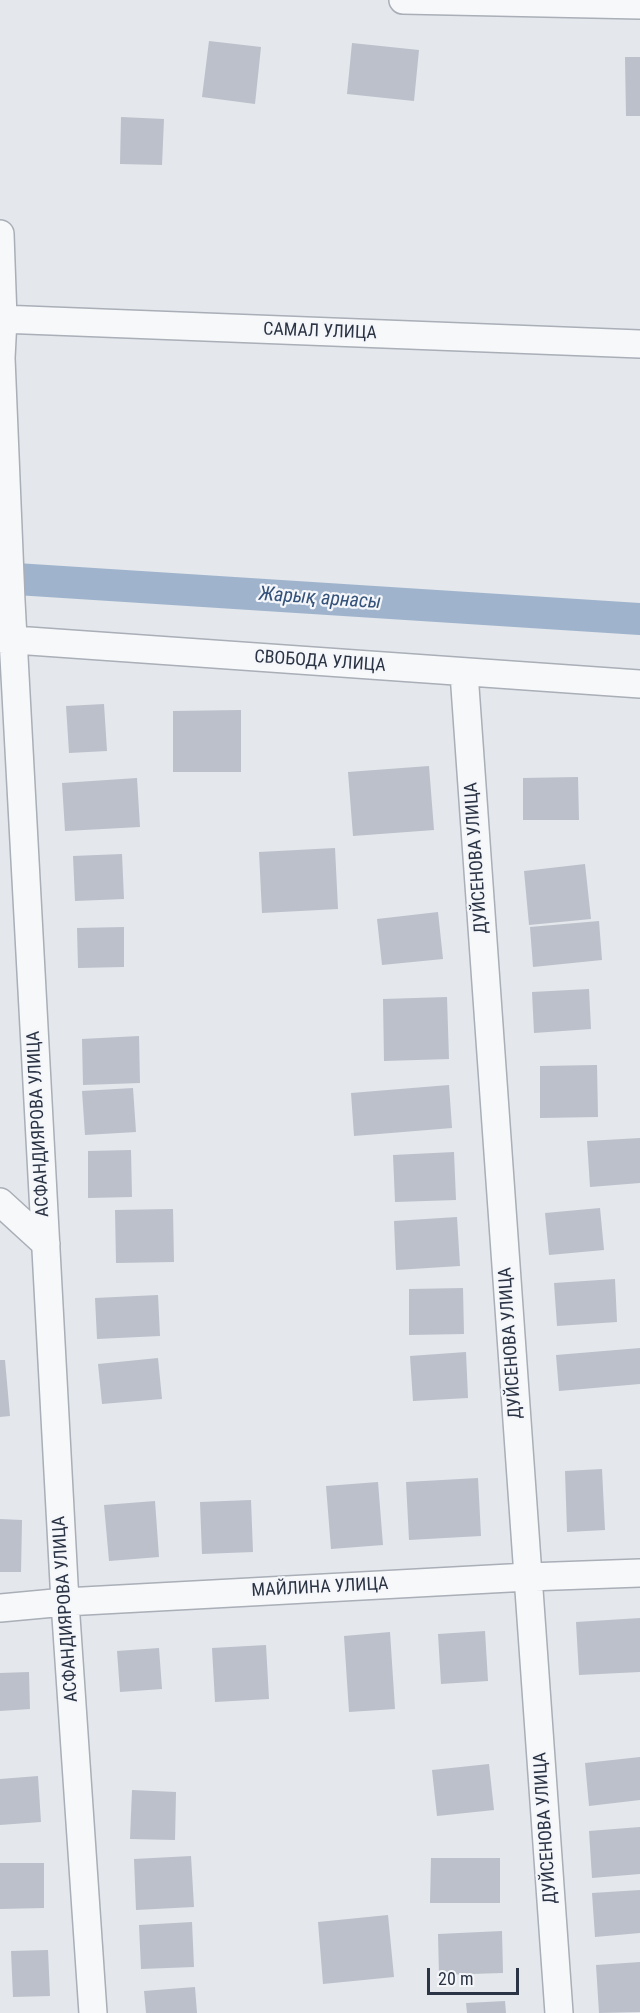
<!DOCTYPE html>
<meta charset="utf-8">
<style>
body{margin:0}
#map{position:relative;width:640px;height:2013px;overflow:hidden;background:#e4e7ec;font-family:"Roboto Condensed",sans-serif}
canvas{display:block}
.scale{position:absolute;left:427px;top:1968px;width:92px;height:27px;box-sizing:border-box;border:3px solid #2b3445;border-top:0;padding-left:8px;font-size:18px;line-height:21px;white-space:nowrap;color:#2b3445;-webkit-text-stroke:4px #f4f6f9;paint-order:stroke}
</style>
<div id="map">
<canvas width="640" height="2013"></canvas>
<div class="scale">20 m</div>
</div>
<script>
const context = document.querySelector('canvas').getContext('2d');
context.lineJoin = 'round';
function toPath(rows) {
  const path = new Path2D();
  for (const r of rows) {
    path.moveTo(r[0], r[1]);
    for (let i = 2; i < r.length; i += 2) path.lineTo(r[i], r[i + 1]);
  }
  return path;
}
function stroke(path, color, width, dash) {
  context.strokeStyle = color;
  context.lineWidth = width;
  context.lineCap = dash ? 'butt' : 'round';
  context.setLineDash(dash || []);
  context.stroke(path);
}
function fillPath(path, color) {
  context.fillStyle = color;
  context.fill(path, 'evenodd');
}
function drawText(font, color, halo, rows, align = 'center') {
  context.font = font + ' "Roboto Condensed",sans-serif';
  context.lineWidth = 4.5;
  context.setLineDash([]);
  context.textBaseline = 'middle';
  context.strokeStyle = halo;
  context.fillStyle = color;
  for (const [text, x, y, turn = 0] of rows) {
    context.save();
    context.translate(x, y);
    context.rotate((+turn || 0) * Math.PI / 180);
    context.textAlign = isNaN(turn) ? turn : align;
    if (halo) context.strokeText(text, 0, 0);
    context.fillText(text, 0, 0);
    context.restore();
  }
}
const canal = toPath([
 [0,578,640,619]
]);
const building = toPath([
 [209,41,261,47,255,104,202,97],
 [352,43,419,50,414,101,347,94],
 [625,57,640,57,640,116,626,116],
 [121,117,164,119,162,165,120,164],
 [104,704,107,751,69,753,66,706],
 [241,710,241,772,173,772,173,711],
 [429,766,434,830,353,836,348,772],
 [578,777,579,820,523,820,523,778],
 [137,778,140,827,65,831,62,783],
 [335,848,338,909,262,913,259,852],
 [122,854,124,899,75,901,73,856],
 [585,864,591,919,529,925,524,871],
 [438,912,443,959,382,965,377,919],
 [599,921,602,960,533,967,530,927],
 [124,927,124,967,78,968,77,928],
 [589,989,591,1029,534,1033,532,992],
 [447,997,449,1059,384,1061,383,999],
 [139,1036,140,1083,83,1085,82,1039],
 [597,1065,598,1117,540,1118,540,1066],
 [449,1085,452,1128,354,1136,351,1093],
 [133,1088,136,1132,85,1135,82,1091],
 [640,1138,640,1183,590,1187,587,1141],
 [131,1150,132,1197,88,1198,88,1151],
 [454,1152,456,1200,395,1202,393,1155],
 [600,1208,604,1250,549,1255,545,1213],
 [173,1209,174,1262,116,1263,115,1210],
 [457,1217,460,1266,396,1270,394,1221],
 [615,1279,617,1322,557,1326,554,1283],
 [463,1288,464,1334,409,1335,409,1289],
 [158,1295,160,1336,97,1339,95,1298],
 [640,1348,640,1384,559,1391,556,1355],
 [466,1352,468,1398,413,1401,410,1356],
 [158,1358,162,1399,102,1404,98,1364],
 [0,1360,5,1360,10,1416,0,1417],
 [602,1469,605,1530,567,1532,565,1471],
 [478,1478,481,1536,409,1540,406,1482],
 [378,1482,383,1545,331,1549,326,1486],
 [251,1500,253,1552,202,1554,200,1502],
 [155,1501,159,1557,109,1561,104,1505],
 [0,1519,22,1520,21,1572,0,1572],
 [640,1618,640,1672,579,1675,576,1622],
 [485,1631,488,1681,441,1684,438,1634],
 [390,1632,395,1709,349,1712,344,1636],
 [266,1645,269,1699,215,1702,212,1648],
 [159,1648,162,1689,120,1692,117,1651],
 [29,1672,30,1709,0,1711,0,1673],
 [640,1757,640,1800,589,1806,585,1763],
 [489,1764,494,1810,437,1816,432,1770],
 [38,1776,41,1822,0,1825,0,1779],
 [132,1790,176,1792,175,1840,130,1839],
 [640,1827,640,1874,592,1878,589,1831],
 [191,1856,194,1907,136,1910,134,1859],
 [431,1858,500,1858,500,1903,430,1903],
 [0,1863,44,1863,44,1908,0,1909],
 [640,1890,640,1933,595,1937,592,1893],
 [388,1915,394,1977,323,1984,318,1922],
 [192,1922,194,1967,141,1969,139,1925],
 [502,1931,503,1973,439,1975,438,1934],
 [48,1950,50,1996,13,1997,11,1951],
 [640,1962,640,2012,599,2013,596,1965],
 [195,1987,197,2013,146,2013,144,1991],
 [505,2001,506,2013,467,2013,466,2003]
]);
const street = toPath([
 [403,0,640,5],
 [0,234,3,319,1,358,11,601,65,1602,93,2013],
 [0,319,640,344],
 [0,639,640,684],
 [464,673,559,2013],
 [0,1202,46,1244],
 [0,1608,65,1602,528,1577,640,1573]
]);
const streetNames = [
 ["САМАЛ УЛИЦА",320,332,2],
 ["СВОБОДА УЛИЦА",320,662,4],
 ["ДУЙСЕНОВА УЛИЦА",477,858,-94],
 ["АСФАНДИЯРОВА УЛИЦА",39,1124,-93],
 ["ДУЙСЕНОВА УЛИЦА",511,1343,-94],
 ["МАЙЛИНА УЛИЦА",320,1588,-3],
 ["АСФАНДИЯРОВА УЛИЦА",66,1609,-94],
 ["ДУЙСЕНОВА УЛИЦА",546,1828,-94]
];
const waterNames = [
 ["Жарық арнасы",320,599,4]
];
stroke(canal, '#9fb4cc', 32);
fillPath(building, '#bbc0ca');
stroke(street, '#a9aeb7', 30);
stroke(street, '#f7f8fa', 27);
drawText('18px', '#2b3445', '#f4f6f9', streetNames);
drawText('italic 20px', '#34527a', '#f4f6f9', waterNames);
</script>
